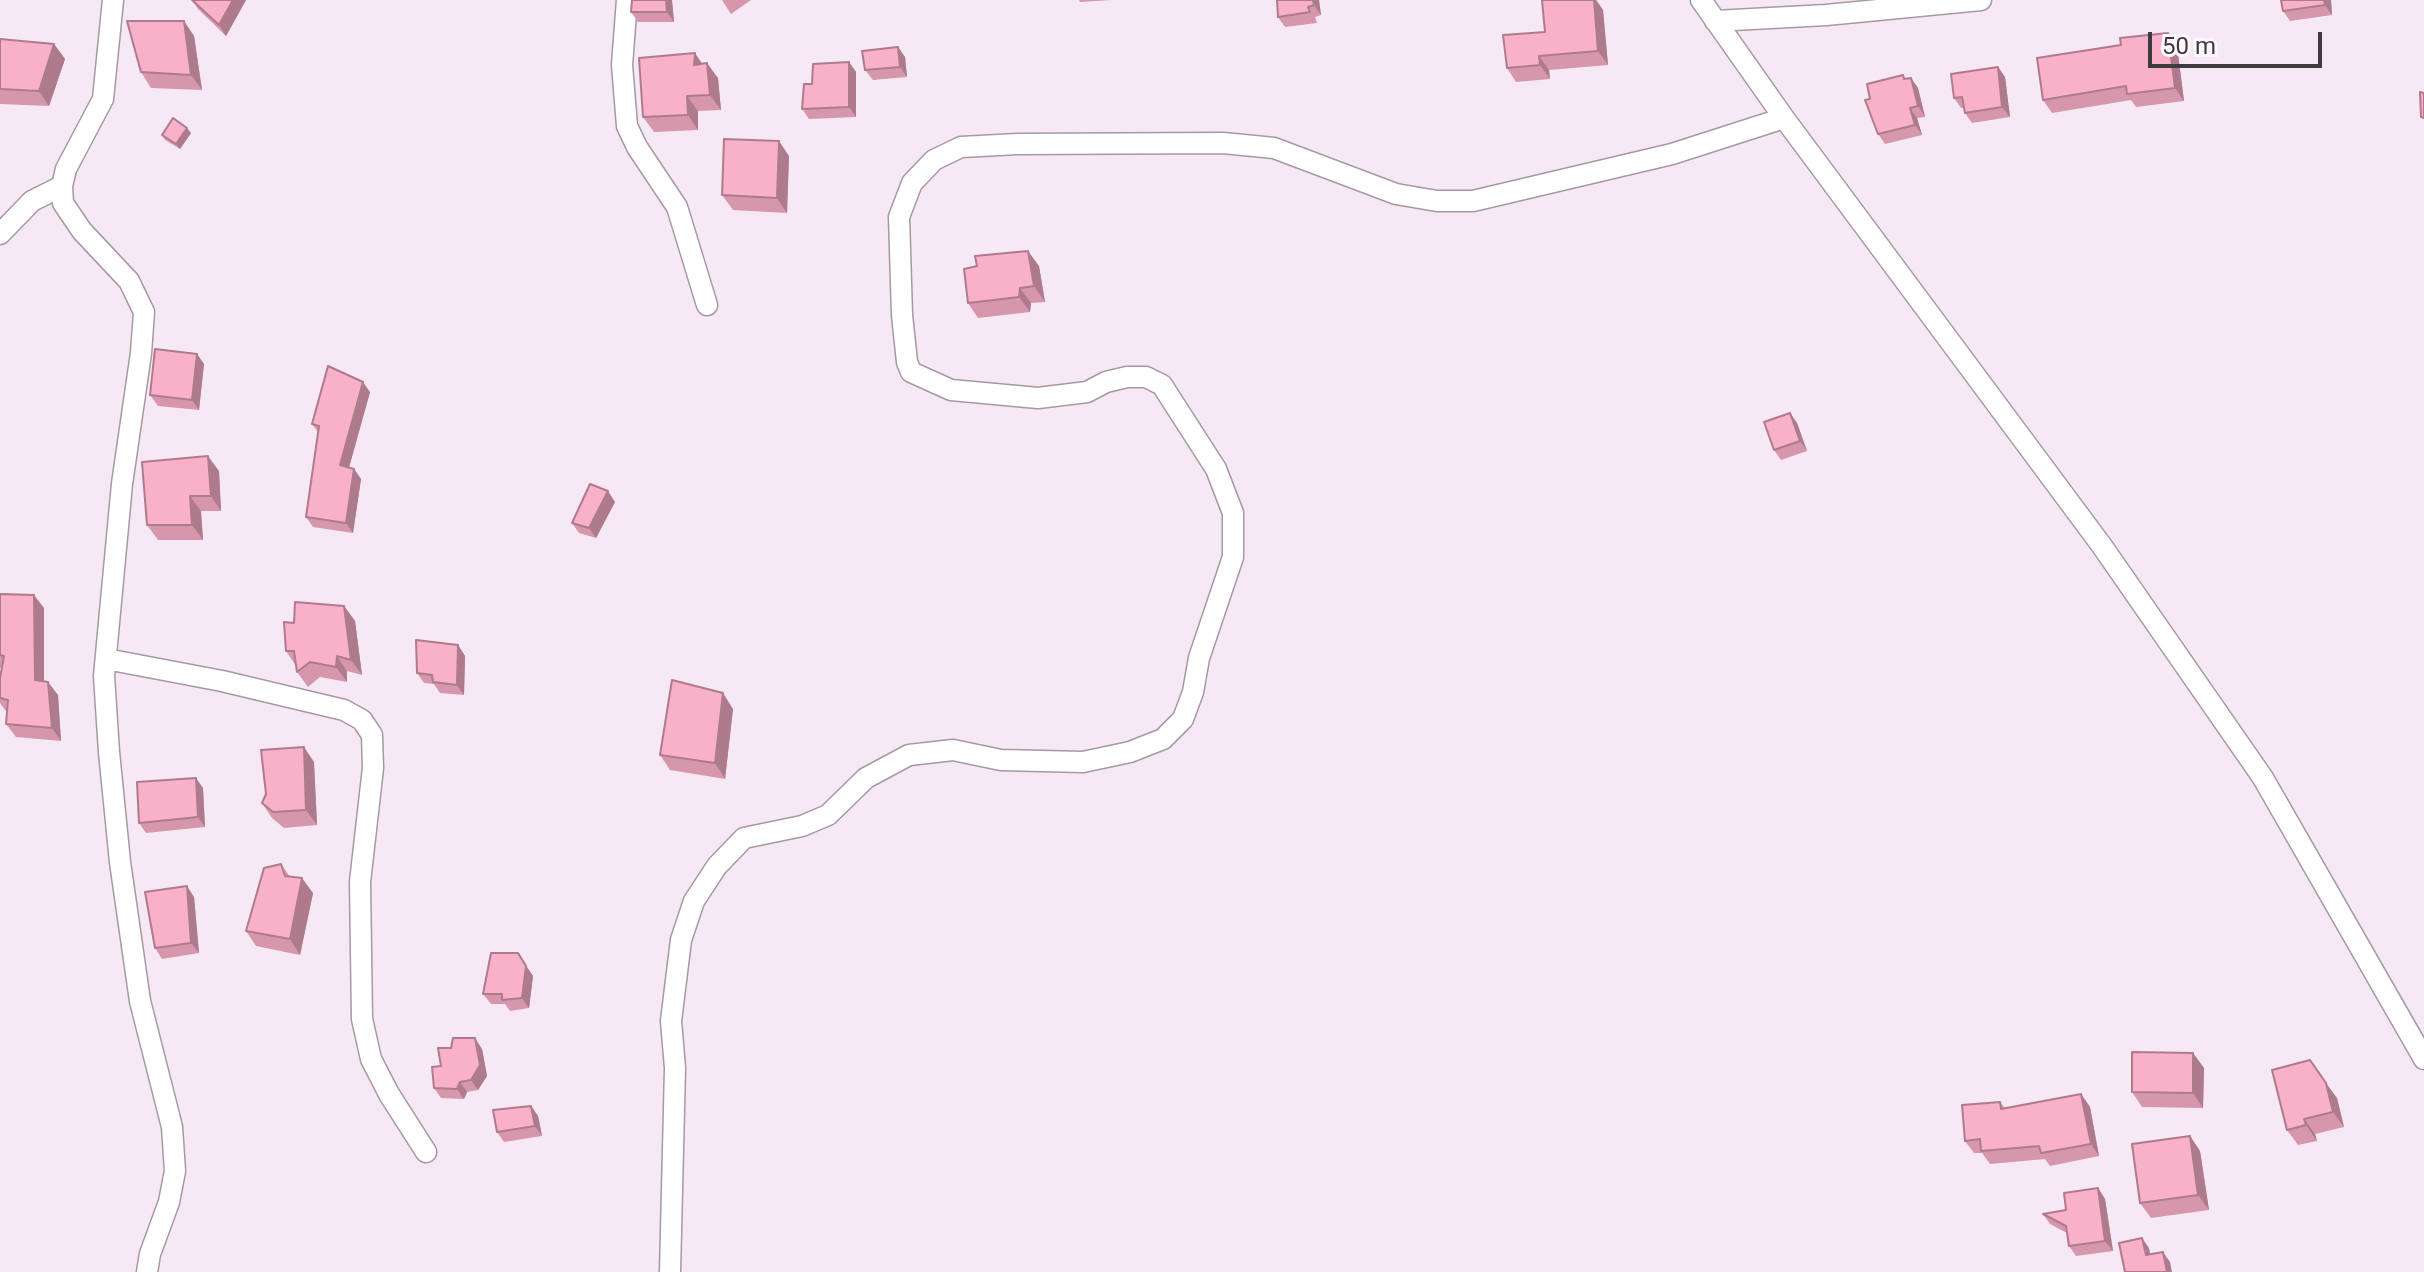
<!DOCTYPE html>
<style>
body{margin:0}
#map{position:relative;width:2424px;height:1272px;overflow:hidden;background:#f6e8f5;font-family:Roboto,sans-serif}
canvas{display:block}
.scale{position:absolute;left:2148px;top:32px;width:174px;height:36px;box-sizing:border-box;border:4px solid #3f3a3f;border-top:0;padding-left:10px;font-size:24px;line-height:28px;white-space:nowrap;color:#3f3a3f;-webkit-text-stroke:6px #fef8fd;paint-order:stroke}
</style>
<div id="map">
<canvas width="2424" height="1272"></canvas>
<div class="scale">50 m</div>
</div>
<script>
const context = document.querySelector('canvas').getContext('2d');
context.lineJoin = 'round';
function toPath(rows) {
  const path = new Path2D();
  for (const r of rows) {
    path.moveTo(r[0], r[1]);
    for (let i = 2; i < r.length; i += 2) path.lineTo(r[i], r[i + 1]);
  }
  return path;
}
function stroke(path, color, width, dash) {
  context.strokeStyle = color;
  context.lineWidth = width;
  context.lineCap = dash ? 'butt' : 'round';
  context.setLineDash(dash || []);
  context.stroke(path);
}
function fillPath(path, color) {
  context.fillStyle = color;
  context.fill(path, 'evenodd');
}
const minor = toPath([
 [113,0,103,99,66,169,62,186,63,203,82,231,129,281,144,312,141,353,122,484,104,676,109,752,120,862,140,1001,172,1127,175,1171,169,1202,150,1254,147,1272],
 [627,0,622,65,627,126,637,147,677,207,707,305],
 [1701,0,1784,118,2102,546,2263,778,2424,1059],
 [1715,21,1826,15,1981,0],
 [0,234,32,201,62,186],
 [106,659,222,681,344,710,362,720,372,735,373,768,360,882,362,1019,371,1059,389,1094,426,1152],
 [670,1272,675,1068,671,1021,681,940,694,901,717,866,744,838,802,826,828,815,866,778,909,755,953,750,1001,760,1083,762,1130,752,1163,739,1183,719,1193,692,1199,658,1233,557,1233,513,1216,469,1162,385,1146,377,1127,377,1106,382,1087,392,1038,398,951,390,911,372,907,362,902,315,899,217,912,183,934,160,961,147,1018,144,1223,143,1274,148,1396,194,1437,201,1473,201,1672,154,1784,118]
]);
const wall = toPath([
 [192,0,246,0,226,36,198,9],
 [632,0,672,0,674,22,638,22,631,12],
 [722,0,751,0,731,14],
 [1079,0,1112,0,1080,2],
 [1319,0,1321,15,1315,17,1317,23,1285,27,1278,17],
 [1542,0,1596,0,1603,10,1608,65,1549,70,1550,79,1516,82,1507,68,1545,32],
 [2331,0,2332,15,2290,21,2283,11],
 [184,21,194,36,202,90,151,88,141,72],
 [0,39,54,44,65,59,49,106,0,104],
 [2177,46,2184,101,2136,107,2131,100,2052,113,2043,100],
 [898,47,905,57,907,77,873,80,865,70],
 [849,62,856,72,856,117,809,119,802,109,812,84],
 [702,64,718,78,721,110,698,111,698,130,654,132,643,117],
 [1998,67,2005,77,2010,117,1972,123,1965,113,1964,108,1961,108,1954,98],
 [1903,75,1906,79,1918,88,1925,117,1917,118,1922,135,1885,144,1878,134,1870,99],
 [191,133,180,149,165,140,162,135],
 [789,156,787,213,733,210,722,195],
 [1039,266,1045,302,1031,303,1030,312,978,318,968,303],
 [197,354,204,364,199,410,158,406,150,395],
 [370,392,349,467,354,469,361,479,353,533,313,527,306,517,318,432,312,424],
 [1790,413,1797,423,1807,451,1781,460,1774,450],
 [219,471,221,511,201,511,203,540,158,540,147,525],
 [615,502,596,538,579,533,572,523],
 [0,594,44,608,44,681,58,695,61,741,16,737,6,724,7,711,5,710,0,703,0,678,2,668,0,668],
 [344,606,355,621,362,675,347,671,347,682,320,677,308,687,297,672,296,666,286,651,294,623],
 [458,645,465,656,464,695,440,693,434,684,424,683,417,673],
 [733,709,725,779,670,770,660,755],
 [314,762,317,825,284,828,272,818,262,803],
 [203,788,205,827,146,833,139,823],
 [281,864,290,877,313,893,300,955,256,946,246,931],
 [194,897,199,953,162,959,155,948],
 [518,953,533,976,529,1008,510,1011,505,1004,491,1004,483,994],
 [482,1049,487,1076,478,1090,467,1092,464,1099,441,1098,434,1088,441,1066],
 [2193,1053,2204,1068,2203,1108,2142,1107,2132,1092],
 [2081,1094,2090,1107,2099,1156,2050,1166,2045,1159,1990,1164,1982,1153,1974,1153,1965,1141,2000,1102,2005,1108],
 [2337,1098,2344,1127,2315,1134,2317,1141,2298,1145,2287,1130],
 [531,1106,538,1116,542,1136,504,1142,497,1132],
 [2190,1136,2200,1151,2209,1210,2151,1218,2140,1203],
 [2098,1188,2105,1199,2113,1251,2076,1256,2069,1246,2067,1233,2050,1224,2043,1214,2066,1210]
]);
const shadedWall = toPath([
 [233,0,246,0,226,36,219,25],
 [666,0,672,0,674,22,667,12],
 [1313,0,1319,0,1321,15,1314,5],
 [1594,0,1596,0,1603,10,1608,65,1598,51],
 [2324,0,2331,0,2332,15,2325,5],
 [184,21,194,36,202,90,191,75],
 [2168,33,2177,46,2184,101,2175,88],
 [54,44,65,59,49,106,39,91],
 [898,47,905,57,907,77,900,67],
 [695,53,705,68,694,65],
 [1539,56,1549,70,1550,79,1540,65],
 [849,62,856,72,856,117,849,107],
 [707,63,718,78,721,110,710,95],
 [1998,67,2005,77,2010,117,2002,107],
 [1911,78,1918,88,1925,117,1918,106],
 [687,96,698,111,698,130,688,115],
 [1910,108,1917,118,1922,135,1915,125],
 [187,128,191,133,180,149,176,144],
 [779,141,789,156,787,213,777,198],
 [1028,251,1039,266,1045,302,1034,286],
 [1020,288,1031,303,1030,312,1019,297],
 [197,354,204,364,199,410,192,400],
 [363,382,370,392,347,475,340,465],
 [1790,413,1797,423,1807,451,1800,441],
 [208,456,219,471,221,511,211,496],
 [354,469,361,479,353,533,346,523],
 [608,491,615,502,596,538,589,528],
 [190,496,201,511,203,540,192,525],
 [34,595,44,608,44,693,35,680],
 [344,606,355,621,362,675,351,660],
 [458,645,465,656,464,695,457,685],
 [337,656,347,671,347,682,336,667],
 [48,682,58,695,61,741,52,728],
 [723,693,733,709,725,779,715,763],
 [304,747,314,762,317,825,306,810],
 [196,778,203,788,205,827,198,817],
 [302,878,313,893,300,955,290,939],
 [187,886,194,897,199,953,191,943],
 [526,966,533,976,529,1008,522,998],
 [475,1038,482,1049,487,1076,478,1090,471,1080],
 [2193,1053,2204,1068,2203,1108,2193,1093],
 [460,1082,467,1092,464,1099,457,1089],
 [2326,1083,2337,1098,2344,1127,2333,1112],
 [2081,1094,2090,1107,2099,1156,2091,1144],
 [531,1106,538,1116,542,1136,535,1126],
 [2304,1119,2315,1134,2317,1141,2306,1125],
 [2190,1136,2200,1151,2209,1210,2198,1195],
 [2098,1188,2105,1199,2113,1251,2105,1241],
 [2142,1238,2149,1248,2153,1266,2146,1255],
 [2163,1252,2170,1262,2172,1272,2167,1272]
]);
const building = toPath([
 [192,0,233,0,219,25,192,0],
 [632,0,666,0,667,12,631,12,632,0],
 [1277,0,1313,0,1314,5,1308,7,1310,12,1278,17,1277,0],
 [1542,0,1594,0,1598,51,1539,56,1540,65,1507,68,1503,35,1545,32,1542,0],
 [2281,0,2324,0,2325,5,2283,11,2281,0],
 [127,21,184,21,191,75,141,72,127,21],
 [2168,33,2175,88,2127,94,2126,86,2043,100,2037,58,2121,45,2120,38,2168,33],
 [0,39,54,44,39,91,0,89,0,39],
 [898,47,900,67,865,70,862,51,898,47],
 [695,53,694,65,707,63,710,95,687,96,688,115,643,117,639,58,695,53],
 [849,62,849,107,802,109,804,84,812,84,813,64,849,62],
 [1998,67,2002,107,1965,113,1962,97,1954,98,1951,74,1998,67],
 [1903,75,1904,79,1911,78,1918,106,1910,108,1915,125,1878,134,1865,100,1870,99,1867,84,1903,75],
 [2420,92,2424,93,2424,118,2421,117,2420,92],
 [173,118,187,128,176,144,162,135,173,118],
 [724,139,779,141,777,198,722,195,724,139],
 [1028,251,1034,286,1020,288,1019,297,968,303,964,269,977,266,975,256,1028,251],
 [155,349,197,354,192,400,150,395,155,349],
 [328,366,363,382,340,465,354,469,346,523,306,517,319,426,312,424,328,366],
 [1790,413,1800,441,1774,450,1764,422,1790,413],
 [208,456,211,496,190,496,192,525,147,525,142,462,208,456],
 [590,484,608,491,589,528,572,523,590,484],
 [0,594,34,595,35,680,48,682,52,728,6,724,8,700,0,698,0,678,4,656,0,655,0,594],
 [295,602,344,606,351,660,337,656,336,667,310,662,297,672,294,651,286,651,284,622,294,623,295,602],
 [416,640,458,645,457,685,433,682,432,675,417,673,416,640],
 [672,680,723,693,715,763,660,755,672,680],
 [304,747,306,810,273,812,262,803,266,794,261,750,304,747],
 [196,778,198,817,139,823,137,782,196,778],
 [281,864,285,876,302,878,290,939,246,931,264,868,281,864],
 [187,886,191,943,155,948,145,892,187,886],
 [491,953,518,953,526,966,522,998,502,1000,502,994,483,994,491,953],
 [453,1038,475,1038,480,1065,471,1080,460,1082,457,1089,434,1088,432,1067,441,1066,438,1048,451,1048,453,1038],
 [2132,1052,2193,1053,2193,1093,2132,1092,2132,1052],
 [2310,1060,2326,1083,2333,1112,2304,1119,2306,1125,2287,1130,2272,1070,2310,1060],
 [2081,1094,2091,1144,2041,1153,2039,1146,1981,1151,1980,1139,1965,1141,1962,1105,2000,1102,2001,1109,2081,1094],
 [531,1106,535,1126,497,1132,493,1110,531,1106],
 [2190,1136,2198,1195,2140,1203,2132,1144,2190,1136],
 [2098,1188,2105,1241,2069,1246,2066,1226,2043,1214,2066,1210,2064,1193,2098,1188],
 [2142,1238,2146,1255,2163,1252,2167,1272,2125,1272,2119,1243,2142,1238]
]);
stroke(minor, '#a699a4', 23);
stroke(minor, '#fff', 20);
fillPath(wall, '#d697ad');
fillPath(shadedWall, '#ae7b8d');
fillPath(building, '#f9b0c9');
stroke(building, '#ae7b8d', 2);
</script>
